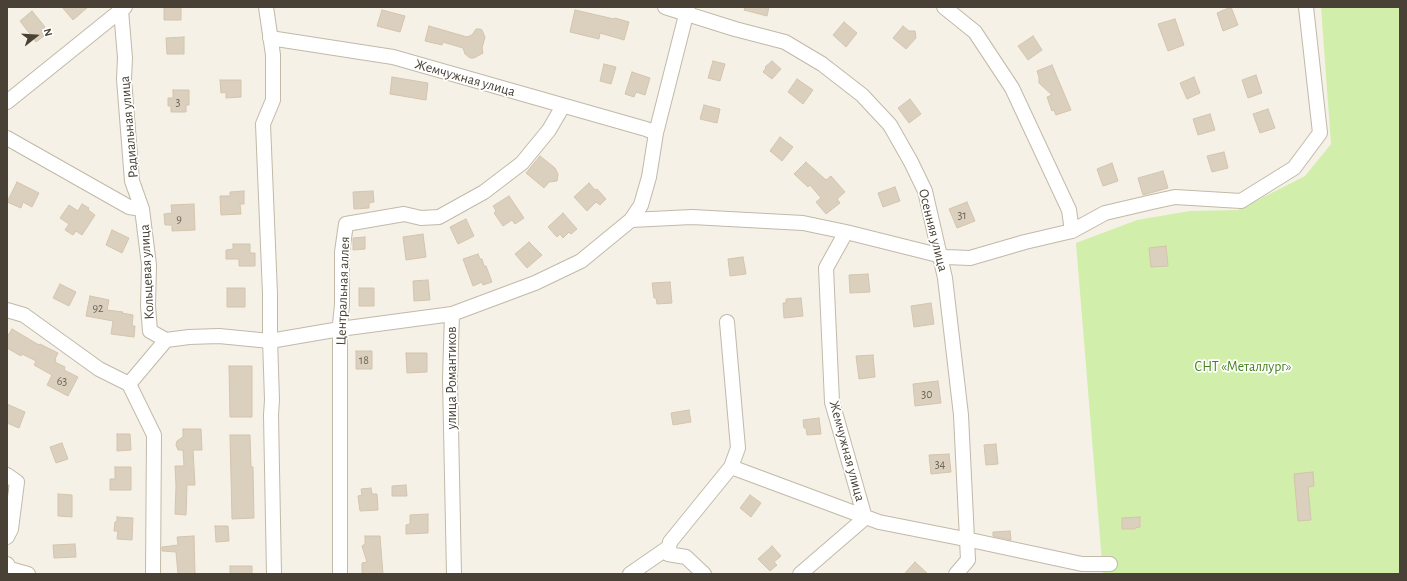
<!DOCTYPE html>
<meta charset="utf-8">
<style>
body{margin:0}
#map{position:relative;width:1407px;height:581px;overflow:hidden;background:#f5f1e7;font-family:"Alegreya Sans",sans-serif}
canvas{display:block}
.frame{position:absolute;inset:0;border:8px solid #494135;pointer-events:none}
.north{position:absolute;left:16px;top:16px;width:40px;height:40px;-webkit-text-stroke:3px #fff;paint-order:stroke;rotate:73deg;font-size:11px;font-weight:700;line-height:16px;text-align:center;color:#494135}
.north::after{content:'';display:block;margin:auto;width:14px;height:18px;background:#494135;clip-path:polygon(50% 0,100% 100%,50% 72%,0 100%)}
</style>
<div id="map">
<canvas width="1407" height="581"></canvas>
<div class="frame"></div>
<div class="north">N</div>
</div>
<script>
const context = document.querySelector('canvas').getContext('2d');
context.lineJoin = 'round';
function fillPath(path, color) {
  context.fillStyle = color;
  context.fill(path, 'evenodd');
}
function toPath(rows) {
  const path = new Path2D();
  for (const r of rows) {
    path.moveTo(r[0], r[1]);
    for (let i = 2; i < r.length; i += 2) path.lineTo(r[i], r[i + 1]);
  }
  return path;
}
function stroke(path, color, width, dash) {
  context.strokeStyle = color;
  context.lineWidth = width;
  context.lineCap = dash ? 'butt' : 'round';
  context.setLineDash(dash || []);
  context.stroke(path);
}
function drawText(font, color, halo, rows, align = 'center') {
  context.font = font + ' "Alegreya Sans",sans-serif';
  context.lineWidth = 3.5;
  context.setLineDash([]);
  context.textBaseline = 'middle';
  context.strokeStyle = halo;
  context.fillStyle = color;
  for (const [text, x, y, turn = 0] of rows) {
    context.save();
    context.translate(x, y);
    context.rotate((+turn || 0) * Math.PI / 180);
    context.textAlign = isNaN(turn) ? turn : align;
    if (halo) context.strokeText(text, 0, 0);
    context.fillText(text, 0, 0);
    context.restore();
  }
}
const green = toPath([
 [1321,7,1400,7,1400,574,1103,574,1076,243,1137,220,1190,211,1238,210,1305,176,1331,144]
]);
const building = toPath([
 [62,7,88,7,73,20,62,7],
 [164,7,181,7,181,20,164,20,164,7],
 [745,7,769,7,767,16,744,10,745,7],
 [1231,7,1238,25,1223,31,1217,13,1231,7],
 [382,10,405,16,400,32,377,26,382,10],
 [575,10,614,19,615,18,629,22,624,40,600,33,599,39,570,32,575,10],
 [32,11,45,27,41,31,44,36,36,42,20,21,32,11],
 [1175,19,1184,45,1168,51,1158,24,1175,19],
 [844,22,857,33,846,47,833,35,844,22],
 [429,26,467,37,472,35,476,29,480,29,482,30,485,37,482,48,483,53,474,58,470,58,465,54,463,48,443,42,442,45,425,41,429,26],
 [903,26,909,31,915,31,916,38,906,49,893,38,903,26],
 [1033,36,1042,50,1028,60,1018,46,1033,36],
 [184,37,184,54,167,54,166,38,184,37],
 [713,61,725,64,720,81,708,78,713,61],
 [772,61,781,69,772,79,763,72,766,68,765,67,772,61],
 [604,64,616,67,611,84,600,81,604,64],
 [1052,65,1071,110,1056,115,1054,110,1052,111,1047,97,1052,95,1039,83,1039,77,1037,71,1052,65],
 [632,72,650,78,645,95,636,92,634,97,625,94,632,72],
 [1256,75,1262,93,1248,98,1242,80,1256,75],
 [392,77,428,83,426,100,390,94,392,77],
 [1194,77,1200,93,1187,99,1180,83,1194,77],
 [797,79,813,90,803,104,788,92,797,79],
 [220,80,241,80,241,97,226,98,226,92,221,93,220,80],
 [173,90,189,90,189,105,186,105,186,112,171,112,171,106,168,106,168,98,173,98,173,90],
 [910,99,921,114,909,123,898,108,910,99],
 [704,105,720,109,717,123,700,119,704,105],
 [1268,109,1275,128,1260,133,1253,114,1268,109],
 [1210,114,1215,130,1198,135,1193,119,1210,114],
 [780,137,793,147,782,161,770,151,780,137],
 [1224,152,1228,168,1212,172,1207,156,1224,152],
 [540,156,555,168,558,174,557,181,549,182,544,188,526,173,540,156],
 [806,162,826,180,831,176,845,192,837,199,840,203,826,214,816,202,821,198,810,185,808,187,794,174,806,162],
 [1112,163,1118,181,1103,186,1097,169,1112,163],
 [1163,171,1168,188,1143,195,1138,178,1163,171],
 [17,182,39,193,32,207,23,202,21,208,7,202,17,182],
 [589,183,595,190,597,189,606,199,600,205,596,202,587,211,574,197,589,183],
 [895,187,900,201,883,207,878,193,895,187],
 [244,191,244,204,240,204,241,214,221,215,220,196,230,196,230,192,244,191],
 [373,191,374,202,369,203,369,208,354,209,353,192,373,191],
 [509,196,524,218,515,224,512,220,503,226,494,213,496,211,493,206,509,196],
 [967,202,975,221,957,228,949,209,967,202],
 [82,204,89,208,88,210,95,215,82,235,76,231,73,235,65,230,69,224,60,218,69,205,78,211,82,204],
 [194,204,195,230,172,231,172,225,165,225,164,214,172,213,171,205,194,204],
 [563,213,577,229,571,234,569,232,563,238,560,234,557,237,548,227,563,213],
 [466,219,474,236,458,244,450,227,466,219],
 [112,230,129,238,122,253,106,245,112,230],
 [423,234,426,257,406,260,403,237,423,234],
 [365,237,365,249,353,250,353,238,365,237],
 [529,242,542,255,527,268,515,254,529,242],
 [233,244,250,244,250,253,255,253,255,266,239,266,239,259,226,259,226,250,233,249,233,244],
 [1166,246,1168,266,1151,267,1149,248,1166,246],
 [478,254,480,259,482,259,484,266,486,266,492,282,483,285,482,282,473,286,463,259,478,254],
 [743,257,746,274,730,276,728,259,743,257],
 [868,274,870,292,850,293,849,275,868,274],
 [428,280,430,300,414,301,413,281,428,280],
 [670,282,672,303,657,304,656,298,654,298,652,283,670,282],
 [60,284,76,292,69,306,53,298,60,284],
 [227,288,245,288,245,307,227,307,227,288],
 [359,288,374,288,374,306,359,306,359,288],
 [90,296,109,300,107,310,123,312,122,313,133,315,132,326,135,326,134,337,111,334,113,321,86,316,90,296],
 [801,298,803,316,784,318,783,303,786,303,786,299,801,298],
 [931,303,934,324,914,327,911,306,931,303],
 [12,329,39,345,40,344,58,353,55,359,56,360,55,362,65,367,64,370,78,377,68,396,47,385,52,375,34,365,36,361,22,354,21,356,7,348,7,337,12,329],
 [356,351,372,351,372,369,356,369,356,351],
 [406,353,427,353,427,372,407,373,406,353],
 [873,355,875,377,859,379,856,356,873,355],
 [229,366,252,366,252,417,230,417,229,366],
 [938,381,941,403,915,406,913,384,938,381],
 [7,404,25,412,19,428,7,423,7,404],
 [689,410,691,422,673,425,671,413,689,410],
 [819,418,821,434,807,435,806,428,804,428,803,420,819,418],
 [183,429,201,429,202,450,193,450,195,485,187,485,186,515,175,514,176,486,175,466,184,466,183,450,178,450,176,445,177,441,183,437,183,429],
 [117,434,130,434,131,450,117,451,117,434],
 [230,435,250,435,251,467,253,467,254,518,232,519,230,435],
 [62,443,68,459,56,463,50,447,62,443],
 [996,444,998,464,986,465,984,445,996,444],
 [949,454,951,472,931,474,929,455,949,454],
 [115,467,131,467,131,490,110,490,110,479,115,479,115,467],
 [1313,472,1314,486,1308,487,1311,520,1298,521,1294,474,1313,472],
 [406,485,407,496,392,496,392,486,406,485],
 [371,488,372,494,377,494,378,510,360,511,358,496,362,495,361,489,371,488],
 [58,494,72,495,72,517,58,516,58,494],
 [750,495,761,503,751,517,740,508,750,495],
 [428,514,428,533,406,534,406,525,410,524,410,515,428,514],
 [117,517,133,518,132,540,117,539,118,531,114,531,115,522,117,521,117,517],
 [1140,517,1140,527,1135,528,1135,529,1122,529,1122,518,1140,517],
 [215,526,228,526,229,541,216,542,215,526],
 [1010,531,1011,540,993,536,993,532,1010,531],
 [194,536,195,574,178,574,176,552,162,551,162,547,178,545,177,537,194,536],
 [365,536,380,536,383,574,362,574,362,563,367,562,362,546,365,544,365,536],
 [75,544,76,557,54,558,53,545,75,544],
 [772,546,781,556,774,562,777,565,770,571,758,559,772,546],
 [915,562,928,574,904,574,915,562],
 [230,566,252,566,252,574,230,574,230,566]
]);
const minor = toPath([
 [266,7,273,55,273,100,263,124,270,294,270,339,272,400,271,415,274,574],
 [665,7,735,29,785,42,822,64,862,95,890,125,911,162,925,191,945,278,961,415,968,560,956,574],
 [944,7,975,32,1012,88,1069,210,1072,231],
 [121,10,125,58,124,79,132,181,142,209,149,265,148,306,150,331,166,340,129,384],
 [270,38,393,57,646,129,656,133],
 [7,102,125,7],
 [7,138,129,207,142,209],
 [631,220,692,217,803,223,846,232,946,257,970,258,1025,242,1072,231,1105,213,1152,202,1175,197,1241,201,1294,168,1320,133,1306,7],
 [7,310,24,315,99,369,129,384,154,435,153,574],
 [166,340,189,337,219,336,270,341,340,329,452,314],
 [731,467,879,522,975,541,1082,564,1110,564],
 [7,475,17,482,11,529,7,537],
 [7,564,10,569,28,574],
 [340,574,340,324,342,305,342,252,346,224,404,214,421,218,439,217,484,192,522,163,549,130,563,106],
 [454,574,450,379,452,314,535,283,581,261,631,220,641,205,649,177,656,133,688,7],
 [630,574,669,547],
 [704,574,686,557,668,554,670,542,731,467,738,448,727,322],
 [800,574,865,518,832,402,826,268,846,232]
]);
const numberNames = [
 ["3",178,102],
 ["31",962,215],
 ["9",179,219],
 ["92",98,308],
 ["18",364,360],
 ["63",62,381],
 ["30",927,394],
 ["34",940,464]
];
const streetNames = [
 ["Жемчужная улица",465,78,16],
 ["Радиальная улица",129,127,-95],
 ["Осенняя улица",933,230,76],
 ["Кольцевая улица",147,272,-93],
 ["Центральная аллея",343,291,-88],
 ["улица Романтиков",452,378,-90],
 ["Жемчужная улица",847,451,75]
];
const parkNames = [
 ["СНТ «Металлург»",1243,367]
];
fillPath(green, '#d1eeab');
fillPath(building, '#dbcfbe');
stroke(building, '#d4c4ad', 1);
stroke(minor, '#c2b9a8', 16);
stroke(minor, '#fff', 14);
drawText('12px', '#6e6457', null, numberNames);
drawText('14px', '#494135', '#fff', streetNames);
drawText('14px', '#478221', '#fff', parkNames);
</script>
